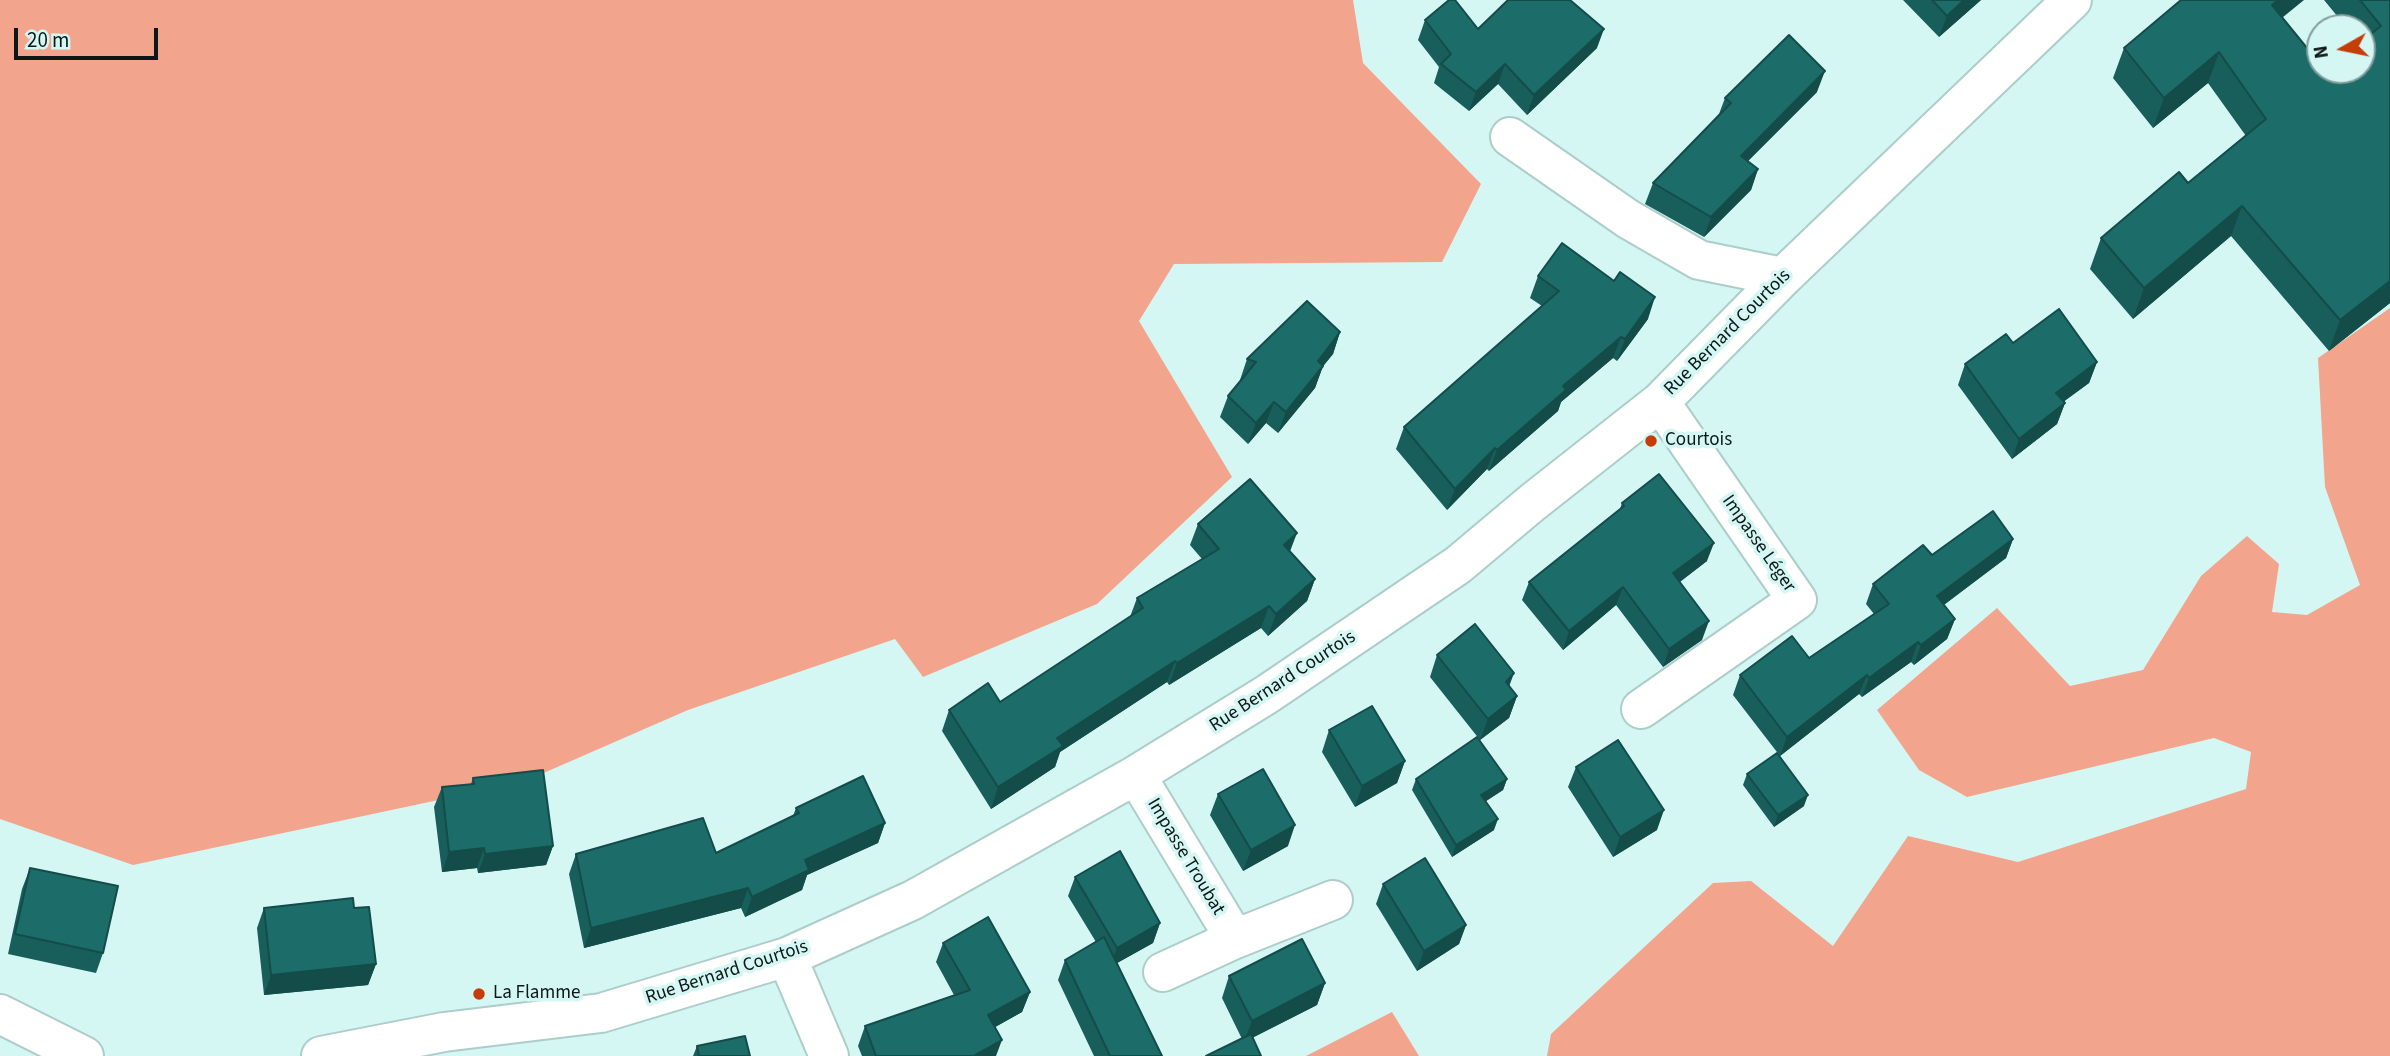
<!DOCTYPE html>
<meta charset="utf-8">
<style>
body{margin:0}
#map{position:relative;width:2390px;height:1056px;overflow:hidden;background:#d5f7f4;font-family:"Source Sans 3",sans-serif}
canvas{display:block}
.north{position:absolute;left:2306px;top:14px;width:70px;height:70px;box-sizing:border-box;background:#d5f7f4;border:2px solid #859e9c;border-radius:50%;rotate:261deg;font-size:19px;font-weight:700;line-height:28px;text-align:center;color:#0c1817}
.north::after{content:'';display:block;margin:auto;width:24px;height:32px;background:#c53d08;clip-path:polygon(50% 0,100% 100%,50% 72%,0 100%)}
.scale{position:absolute;left:14px;top:28px;width:144px;height:32px;box-sizing:border-box;border:4px solid #0c1817;border-top:0;padding-left:9px;font-size:21px;line-height:24px;white-space:nowrap;color:#0c1817;-webkit-text-stroke:5px #d5f7f4;paint-order:stroke}
</style>
<div id="map">
<canvas width="2390" height="1056"></canvas>
<div class="north">N</div>
<div class="scale">20 m</div>
</div>
<script>
const context = document.querySelector('canvas').getContext('2d');
context.lineJoin = 'round';
function fillPath(path, color) {
  context.fillStyle = color;
  context.fill(path, 'evenodd');
}
function toPath(rows) {
  const path = new Path2D();
  for (const r of rows) {
    path.moveTo(r[0], r[1]);
    for (let i = 2; i < r.length; i += 2) path.lineTo(r[i], r[i + 1]);
  }
  return path;
}
function stroke(path, color, width, dash) {
  context.strokeStyle = color;
  context.lineWidth = width;
  context.lineCap = dash ? 'butt' : 'round';
  context.setLineDash(dash || []);
  context.stroke(path);
}
function drawText(font, color, halo, rows, align = 'center') {
  context.font = font + ' "Source Sans 3",sans-serif';
  context.lineWidth = 7;
  context.setLineDash([]);
  context.textBaseline = 'middle';
  context.strokeStyle = halo;
  context.fillStyle = color;
  for (const [text, x, y, turn = 0] of rows) {
    context.save();
    context.translate(x, y);
    context.rotate((+turn || 0) * Math.PI / 180);
    context.textAlign = isNaN(turn) ? turn : align;
    if (halo) context.strokeText(text, 0, 0);
    context.fillText(text, 0, 0);
    context.restore();
  }
}
const forest = toPath([
 [0,0,1353,0,1363,63,1481,184,1442,262,1174,264,1139,321,1232,477,1097,604,923,677,895,639,688,710,523,782,133,865,0,819],
 [2390,308,2390,1056,1547,1056,1551,1034,1713,883,1751,881,1833,946,1908,836,2018,862,2246,789,2251,752,2214,738,1967,797,1919,770,1877,710,1997,608,2070,686,2143,670,2201,576,2247,536,2279,564,2272,612,2307,615,2360,585,2325,487,2318,358],
 [1392,1012,1419,1056,1306,1056]
]);
const minor = toPath([
 [1510,137,1628,219,1699,260,1783,277],
 [1641,709,1797,600,1660,402],
 [1136,775,1235,939,1163,972],
 [1235,939,1333,900],
 [787,957,829,1056],
 [0,1014,84,1056],
 [321,1056,444,1032,601,1013,787,957,913,900,1136,775,1266,695,1458,565,1533,502,1660,402,1783,277,2072,0]
]);
const wall = toPath([
 [1903,0,1981,0,1939,37],
 [2324,0,2390,0,2390,303,2329,351,2231,236,2133,319,2090,269,2101,238,2188,183,2246,136,2208,83,2153,128,2113,78,2124,48,2282,18,2325,71,2362,70,2362,28,2347,28],
 [1571,2,1597,48,1527,115,1498,84,1469,111,1434,83,1439,67,1418,40,1425,20,1478,29],
 [1817,92,1748,161,1758,169,1751,190,1704,237,1645,204,1653,183,1719,114,1725,98],
 [1538,276,1648,319,1617,361,1613,358,1561,402,1558,411,1489,471,1487,469,1447,510,1396,449,1404,427,1542,306,1530,298],
 [1340,332,1333,354,1323,366,1315,388,1278,433,1266,423,1248,444,1220,417,1228,396,1241,381,1240,380,1247,359],
 [2013,343,2097,362,2089,383,2063,402,2065,403,2057,424,2012,459,1958,385,1965,364],
 [1622,503,1707,561,1680,582,1702,640,1663,667,1616,605,1563,650,1522,600,1529,582,1620,509],
 [1198,524,1290,552,1315,579,1307,601,1268,636,1261,628,1169,685,1167,682,1060,752,1055,767,991,809,942,731,949,710,1000,702,1130,617,1137,598,1202,559,1190,545],
 [2013,539,2006,558,1944,605,1955,619,1947,639,1914,665,1911,662,1862,697,1859,694,1780,756,1733,695,1740,675,1809,658,1874,614,1866,604,1873,584,1932,555],
 [1437,655,1509,686,1517,696,1509,718,1480,740,1430,677],
 [1329,730,1405,761,1397,783,1355,807,1322,752],
 [1576,767,1657,830,1613,857,1568,787],
 [1747,774,1804,806,1774,827,1743,785],
 [473,778,553,846,546,865,478,873,477,868,442,872,434,807,442,787,471,784],
 [1416,779,1507,779,1503,790,1486,801,1494,830,1452,857,1412,790],
 [1218,794,1288,846,1243,871,1210,815],
 [796,808,885,823,878,843,807,875,802,890,745,917,741,908,584,948,569,874,576,854,716,853,793,816],
 [30,868,103,953,96,973,8,954,22,889],
 [1075,877,1160,923,1153,943,1117,963,1162,1056,1094,1056,1058,980,1065,960,1096,942,1068,896],
 [1383,884,1466,925,1459,944,1417,971,1376,904],
 [264,908,354,908,376,964,368,985,264,995,257,928],
 [943,943,1030,992,1022,1012,995,1027,996,1056,862,1056,858,1046,865,1026,954,995,936,962],
 [1229,976,1325,983,1317,1005,1252,1038,1242,1039,1222,998],
 [697,1046,750,1056,693,1056]
]);
const shadedWall = toPath([
 [1964,0,1981,0,1939,37,1947,16],
 [2278,0,2304,0,2261,35,2272,5],
 [1604,29,1597,48,1527,115,1534,95],
 [2219,52,2208,83,2153,128,2164,98],
 [1505,64,1498,84,1469,111,1476,92],
 [1825,71,1817,92,1733,176,1741,156],
 [1758,169,1751,190,1704,237,1711,217],
 [2242,206,2231,236,2133,319,2144,288],
 [2390,281,2390,303,2329,351,2340,320],
 [1655,297,1648,319,1617,361,1625,339],
 [1340,332,1333,354,1312,380,1323,366,1315,388,1278,433,1286,412,1318,361],
 [1621,337,1613,358,1561,402,1558,411,1489,471,1497,450,1563,386],
 [2097,362,2089,383,2048,413,2056,393],
 [1274,402,1266,423,1248,444,1256,423],
 [2065,403,2057,424,2012,459,2019,439],
 [1495,448,1487,469,1447,510,1455,489],
 [1297,533,1289,554,1284,545],
 [2013,539,2006,558,1930,615,1937,596],
 [1714,543,1707,561,1666,592,1673,573],
 [1315,579,1307,601,1268,636,1276,614],
 [1623,587,1616,605,1563,650,1569,631],
 [1269,606,1261,628,1169,685,1177,663],
 [1955,619,1947,639,1914,665,1921,645],
 [1709,621,1702,640,1663,667,1669,649],
 [1918,642,1911,662,1862,697,1869,678],
 [1175,661,1167,682,1060,752,1055,767,991,809,998,787,1057,738],
 [1514,673,1506,695,1506,682],
 [1867,675,1859,694,1780,756,1787,737],
 [1517,696,1509,718,1480,740,1488,719],
 [1405,761,1397,783,1355,807,1362,786],
 [1507,779,1503,790,1477,807,1481,795],
 [1808,795,1804,806,1774,827,1778,815],
 [1664,810,1657,830,1613,857,1620,837],
 [1498,819,1494,830,1452,857,1456,845],
 [885,823,878,843,807,875,802,890,745,917,752,897,805,860],
 [1295,825,1288,846,1243,871,1251,850],
 [553,846,546,865,478,873,485,854],
 [484,848,477,868,442,872,449,852],
 [748,888,741,908,584,948,591,928],
 [1160,923,1153,943,1110,967,1117,948],
 [1466,925,1459,944,1417,971,1424,951],
 [376,964,368,985,264,995,271,975],
 [1325,983,1317,1005,1244,1042,1252,1021],
 [1030,992,1022,1012,981,1035,988,1015],
 [1002,1040,996,1056,974,1056,975,1055]
]);
const building = toPath([
 [1449,0,1455,0,1478,29,1508,0,1570,0,1604,29,1534,95,1505,64,1476,92,1441,64,1451,54,1425,20,1449,0],
 [1932,0,1964,0,1947,16,1932,0],
 [2181,0,2278,0,2272,5,2320,64,2320,70,2325,71,2327,70,2362,70,2362,41,2381,26,2360,0,2390,0,2390,281,2340,320,2242,206,2144,288,2101,238,2179,172,2188,183,2266,119,2219,52,2164,98,2124,48,2181,0],
 [1789,35,1825,71,1741,156,1758,169,1711,217,1653,183,1731,103,1725,98,1789,35],
 [1562,243,1614,281,1620,272,1655,297,1625,339,1621,337,1563,386,1566,390,1497,450,1495,448,1455,489,1404,427,1559,291,1538,276,1562,243],
 [1307,301,1340,332,1318,361,1323,366,1286,412,1274,402,1256,423,1228,396,1256,362,1247,359,1307,301],
 [2059,309,2097,362,2056,393,2065,403,2019,439,1965,364,2006,334,2013,343,2059,309],
 [1659,474,1714,543,1673,573,1709,621,1669,649,1623,587,1569,631,1529,582,1624,506,1622,503,1659,474],
 [1250,479,1297,533,1284,545,1315,579,1276,614,1269,606,1177,663,1175,661,1057,738,1063,746,998,787,949,710,988,683,1000,702,1143,608,1137,598,1219,549,1198,524,1250,479],
 [1993,511,2013,539,1937,596,1955,619,1921,645,1918,642,1869,678,1867,675,1787,737,1740,675,1792,636,1809,658,1889,604,1873,584,1923,545,1932,555,1993,511],
 [1475,624,1514,673,1506,682,1517,696,1488,719,1437,655,1475,624],
 [1372,706,1405,761,1362,786,1329,730,1372,706],
 [1477,737,1507,779,1481,795,1498,819,1456,845,1416,779,1477,737],
 [1618,740,1664,810,1620,837,1576,767,1618,740],
 [1777,753,1808,795,1778,815,1747,774,1777,753],
 [1263,769,1295,825,1251,850,1218,794,1263,769],
 [543,770,553,846,485,854,484,848,449,852,442,787,474,784,473,778,543,770],
 [863,776,885,823,805,860,809,870,752,897,748,888,591,928,576,854,703,818,716,853,799,813,796,808,863,776],
 [1120,851,1160,923,1117,948,1075,877,1120,851],
 [1425,858,1466,925,1424,951,1383,884,1425,858],
 [30,868,118,886,103,953,15,934,30,868],
 [353,898,354,908,369,907,376,964,271,975,264,908,353,898],
 [988,917,1030,992,988,1015,1002,1040,975,1055,975,1056,876,1056,865,1026,970,990,943,943,988,917],
 [1104,937,1162,1056,1110,1056,1065,960,1104,937],
 [1302,939,1325,983,1252,1021,1229,976,1302,939],
 [1251,1034,1261,1056,1206,1056,1251,1034],
 [745,1036,750,1056,699,1056,697,1046,745,1036]
]);
const markers = [
 [1651,441,7,"#c53d08"],
 [479,994,7,"#c53d08"]
];
const streetNames = [
 ["Rue Bernard Courtois",1728,333,-45],
 ["Impasse Léger",1758,544,55],
 ["Rue Bernard Courtois",1283,682,-33],
 ["Impasse Troubat",1185,857,59],
 ["Rue Bernard Courtois",727,973,-18]
];
const poiNames = [
 ["Courtois",1665,441],
 ["La Flamme",493,994]
];
fillPath(forest, '#f3a48c');
stroke(minor, '#accdca', 42);
stroke(minor, '#fff', 38);
fillPath(wall, '#185e5a');
fillPath(shadedWall, '#144c4a');
fillPath(building, '#1c6d69');
stroke(building, '#144c4a', 2);
for (const [x, y, r, color] of markers) {
  const dot = new Path2D();
  dot.arc(x, y, r, 0, 2 * Math.PI);
  context.fillStyle = color;
  context.fill(dot);
  stroke(dot, '#d5f7f4', 2.5);
}
drawText('19px', '#0c1817', '#d5f7f4', streetNames);
drawText('19px', '#0c1817', '#d5f7f4', poiNames, 'left');
</script>
